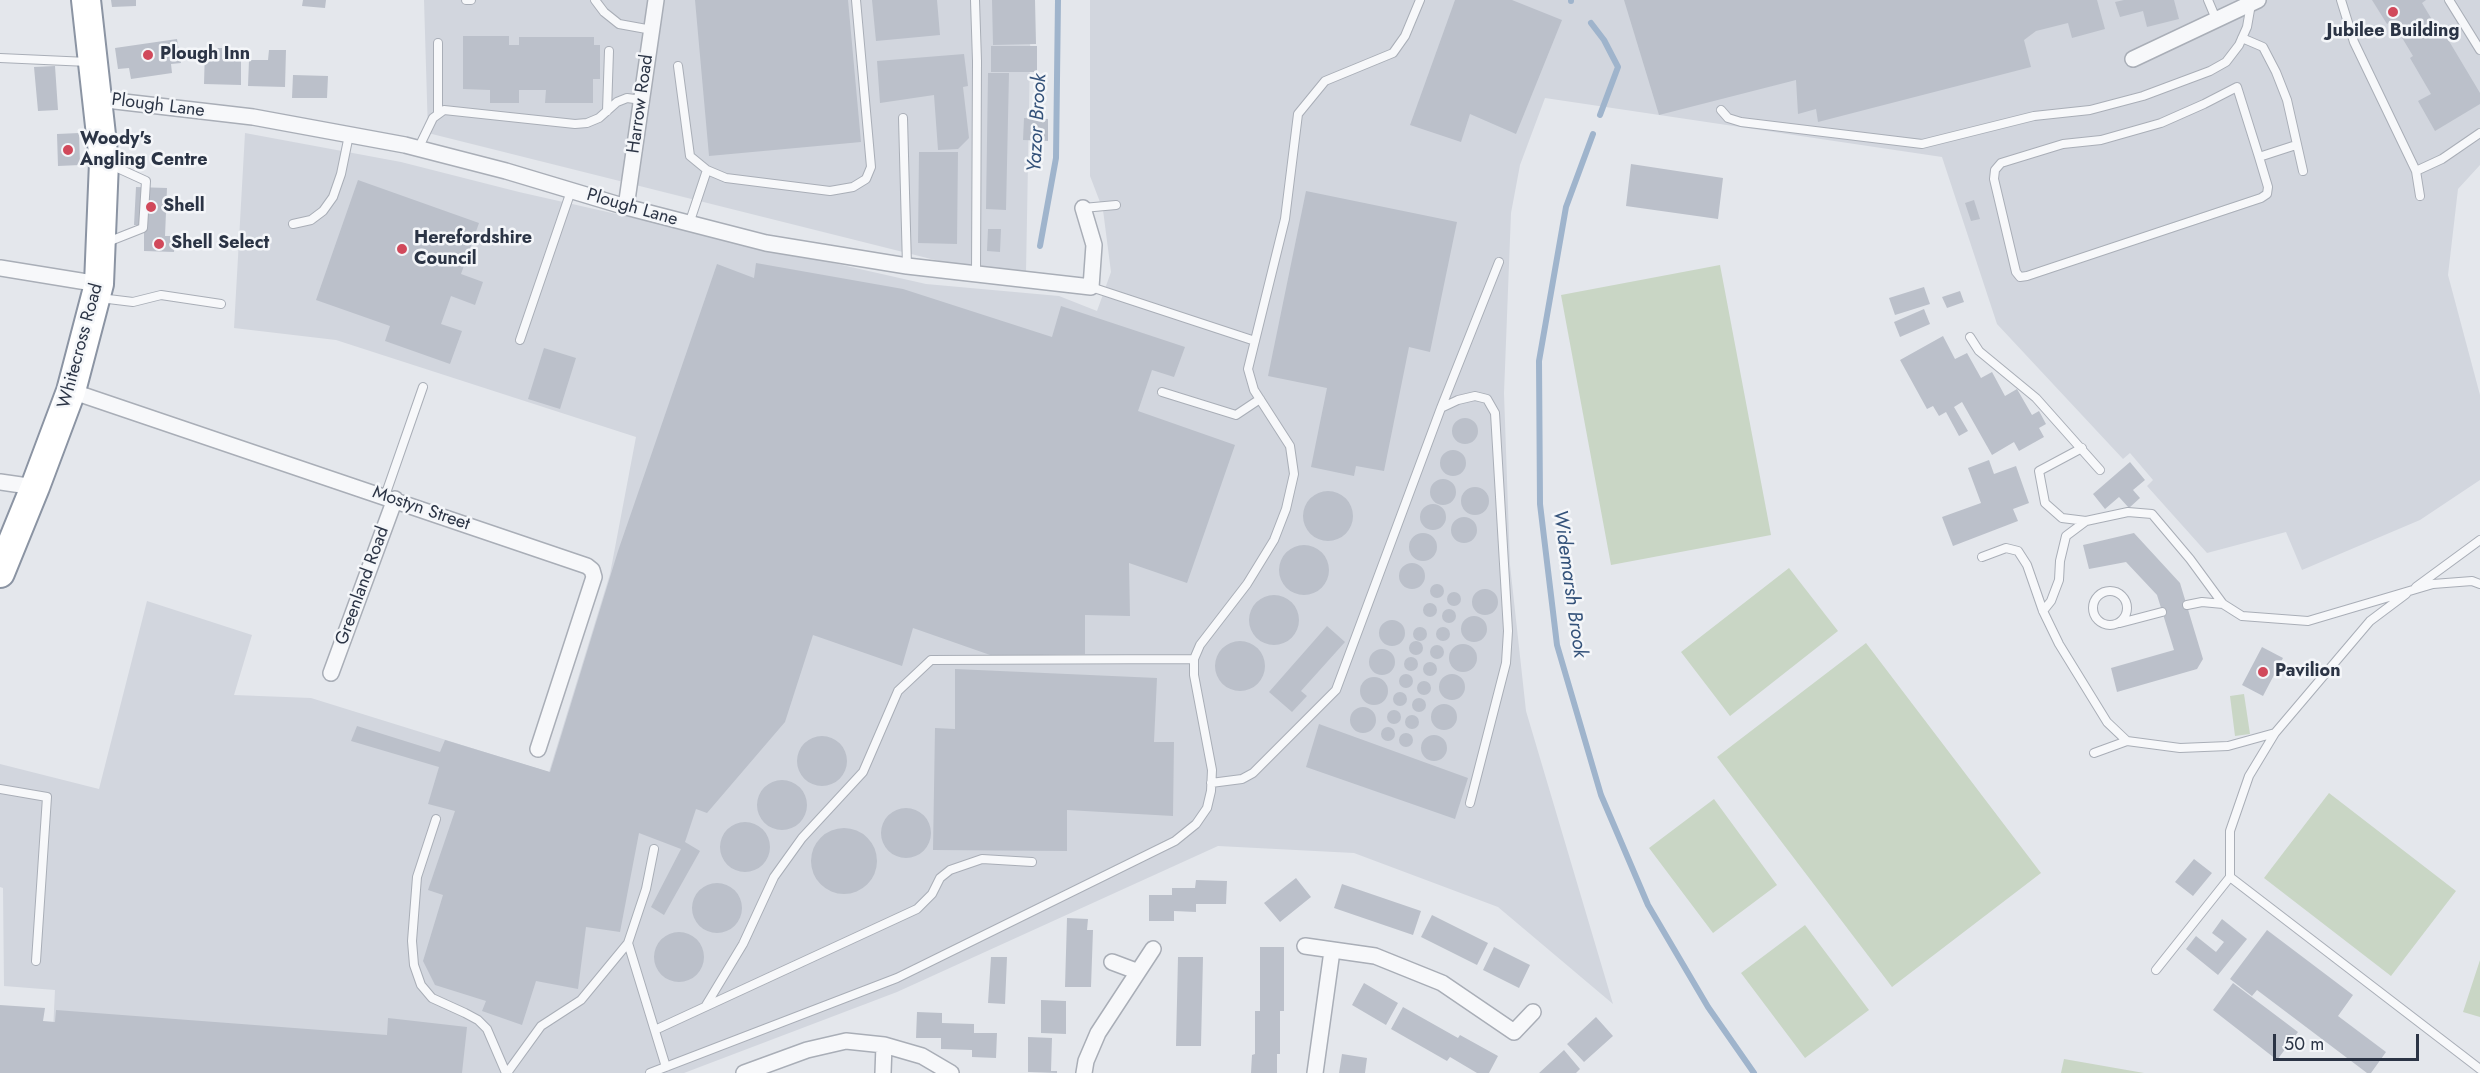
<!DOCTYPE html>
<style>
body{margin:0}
#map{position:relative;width:2480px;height:1073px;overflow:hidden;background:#e4e7ec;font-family:Jost,sans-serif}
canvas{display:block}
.scale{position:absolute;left:2273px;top:1034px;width:146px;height:27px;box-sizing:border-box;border:3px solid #2b3445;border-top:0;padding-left:8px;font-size:18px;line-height:21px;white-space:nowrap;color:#2b3445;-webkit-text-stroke:4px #f4f6f9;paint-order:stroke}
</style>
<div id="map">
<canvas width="2480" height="1073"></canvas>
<div class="scale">50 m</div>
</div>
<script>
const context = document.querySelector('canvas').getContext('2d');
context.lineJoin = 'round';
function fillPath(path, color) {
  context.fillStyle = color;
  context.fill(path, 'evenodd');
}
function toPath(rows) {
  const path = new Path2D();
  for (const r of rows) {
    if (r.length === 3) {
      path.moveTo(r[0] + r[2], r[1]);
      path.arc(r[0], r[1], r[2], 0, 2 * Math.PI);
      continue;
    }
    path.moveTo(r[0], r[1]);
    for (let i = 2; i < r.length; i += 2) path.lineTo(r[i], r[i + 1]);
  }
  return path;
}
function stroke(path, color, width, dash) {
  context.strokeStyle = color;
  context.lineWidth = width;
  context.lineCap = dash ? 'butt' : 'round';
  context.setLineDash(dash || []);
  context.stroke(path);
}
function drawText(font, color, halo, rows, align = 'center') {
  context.font = font + ' Jost,sans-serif';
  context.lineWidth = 5;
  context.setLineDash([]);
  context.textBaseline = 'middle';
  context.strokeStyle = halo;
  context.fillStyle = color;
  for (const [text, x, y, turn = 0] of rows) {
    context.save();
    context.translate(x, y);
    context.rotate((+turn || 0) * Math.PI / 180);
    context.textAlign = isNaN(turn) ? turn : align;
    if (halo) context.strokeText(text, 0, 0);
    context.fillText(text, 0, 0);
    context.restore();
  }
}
const built = toPath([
 [424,0,1031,0,1026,272,943,262,428,133],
 [1090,0,2480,0,2480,165,2458,189,2448,275,2480,395,2480,480,2420,520,2302,570,2286,532,2207,553,2147,486,2153,480,2130,453,2123,459,1997,324,1942,157,1545,98,1520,165,1511,213,1504,393,1510,565,1526,711,1613,1004,1498,907,1354,853,1218,846,897,992,684,1073,51,1073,55,990,4,986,3,888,0,887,0,764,99,789,147,601,252,635,234,695,311,698,549,772,610,574,636,437,336,340,234,328,245,133,401,162,519,192,926,284,1059,296,1097,311,1111,272,1103,210,1090,176]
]);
const green = toPath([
 [1720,265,1771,535,1611,565,1561,295],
 [1789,568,1838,631,1730,716,1681,652],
 [1866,643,2041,873,1892,987,1717,757],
 [2244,694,2250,734,2235,736,2230,696],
 [2329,793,2456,891,2391,976,2264,878],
 [1714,799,1777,885,1713,933,1649,848],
 [1805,925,1869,1010,1805,1058,1741,973],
 [2480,960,2480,1017,2463,1012],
 [2064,1059,2144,1073,2061,1073]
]);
const stream = toPath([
 [1571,0,1571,1],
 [1591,23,1604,40,1618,67,1600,115],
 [1593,134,1566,207,1539,361,1540,504,1557,645,1601,795,1648,905,1708,1007,1754,1073],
 [1040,246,1056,158,1058,0]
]);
const building = toPath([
 [111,0,136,0,136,6,112,7],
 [303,0,326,0,325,8,302,6],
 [695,0,848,0,861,142,709,156],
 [872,0,937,0,940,35,876,41],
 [992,0,1035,0,1036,44,993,45],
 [1455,0,1512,0,1562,20,1516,134,1470,114,1461,142,1410,125],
 [1624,0,2097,0,2105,29,2072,38,2068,23,2036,31,2024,40,2031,67,1818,122,1816,109,1798,114,1796,80,1659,115],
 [2124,0,2174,0,2179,19,2147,27,2143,11,2120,17,2115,2],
 [2372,0,2426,0,2422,3,2443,38,2446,36,2480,93,2480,104,2435,131,2418,101,2431,94,2410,58,2413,56,2392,21,2387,24],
 [463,36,509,36,509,45,519,45,519,37,594,37,594,45,600,45,600,79,593,79,593,103,545,103,546,90,519,90,519,103,490,103,490,90,463,89],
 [177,39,181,63,171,64,172,73,131,79,129,68,118,69,115,48],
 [991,46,1037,46,1037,72,991,72],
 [205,48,222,48,222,59,241,60,241,85,204,84],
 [269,50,286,50,285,87,248,86,249,60,268,60],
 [964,54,968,86,963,87,969,138,958,149,938,150,934,95,880,103,877,61],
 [55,66,58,110,38,111,34,67],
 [988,73,1009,73,1006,210,986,209],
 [293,75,328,76,327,98,292,98],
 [1024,118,1048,119,1048,141,1023,140],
 [79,133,80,165,58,166,57,134],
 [919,152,958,152,957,244,918,243],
 [1631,164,1723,178,1718,219,1626,206],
 [358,180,479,223,461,274,483,282,475,305,451,296,441,324,462,331,450,364,385,341,390,326,316,300],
 [136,187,167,188,165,236,175,236,174,252,144,251,144,225,134,225],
 [1306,191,1457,222,1430,352,1409,347,1384,471,1356,466,1354,476,1311,467,1327,388,1268,376],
 [1974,200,1980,219,1971,221,1965,203],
 [988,229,1001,229,1000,252,987,251],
 [756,263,903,289,1052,337,1061,306,1185,347,1174,377,1152,370,1138,411,1235,445,1187,583,1129,563,1130,616,1085,615,1085,654,993,656,913,628,902,666,813,635,785,722,707,813,696,809,685,842,700,851,664,915,651,907,681,849,639,833,620,932,586,927,578,989,536,981,522,1025,482,1011,486,1001,435,985,423,961,443,895,428,890,455,811,428,804,439,767,351,741,357,726,440,752,445,740,550,772,618,551,717,264,754,278],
 [1924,287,1930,304,1895,315,1889,298],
 [1960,291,1964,302,1947,308,1942,297],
 [1924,309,1930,324,1900,337,1894,322],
 [1943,336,1955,359,1967,353,1981,378,1992,372,2005,396,2017,389,2032,415,2039,411,2046,424,2039,428,2044,437,2019,451,2014,442,1992,455,1962,402,1954,407,1968,431,1959,436,1946,412,1939,416,1933,406,1927,409,1900,360],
 [544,348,576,358,560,409,528,399],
 [1465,431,13],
 [1453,463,13],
 [1989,460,1994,474,2016,466,2029,503,2013,509,2018,521,1953,546,1942,517,1981,503,1968,468],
 [2130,462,2145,480,2133,490,2140,498,2129,508,2119,497,2105,509,2093,494],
 [1443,492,13],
 [1475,501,14],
 [1328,516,25],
 [1433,517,13],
 [1464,530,13],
 [2134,533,2180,583,2203,659,2197,669,2117,692,2111,668,2174,650,2157,595,2126,562,2089,569,2083,545],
 [1423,547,14],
 [1304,570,25],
 [1412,576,13],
 [1437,591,7],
 [1485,602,13],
 [1454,599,7],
 [1274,620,25],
 [1430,610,7],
 [1449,616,7],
 [1474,629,13],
 [1392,633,13],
 [1327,626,1345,642,1301,691,1307,696,1292,712,1269,692],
 [1420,634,7],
 [1443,634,7],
 [1240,666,25],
 [1416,648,7],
 [1463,658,14],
 [1437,652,7],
 [2262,647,2283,658,2263,696,2242,685],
 [1382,662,13],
 [1411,664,7],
 [1430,669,7],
 [955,669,1157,678,1154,742,1174,742,1173,816,1067,810,1067,851,933,850,935,728,955,729],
 [1452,687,13],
 [1406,681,7],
 [1374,691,14],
 [1424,688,7],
 [1400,699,7],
 [1419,705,7],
 [1444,717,13],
 [1363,720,13],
 [1394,717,7],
 [1412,722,7],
 [1319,724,1468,778,1455,819,1306,767],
 [1388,734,7],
 [1406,740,7],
 [1434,748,13],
 [822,761,25],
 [782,805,25],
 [906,833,25],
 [745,847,25],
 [844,861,33],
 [2194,859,2212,873,2193,896,2175,882],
 [1296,878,1311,897,1280,922,1264,903],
 [1196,880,1227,881,1226,904,1196,904,1196,912,1174,911,1174,921,1149,921,1149,895,1172,895,1172,888,1195,888],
 [717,908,25],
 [1342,884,1421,911,1413,935,1334,908],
 [1432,915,1488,943,1477,965,1421,937],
 [1067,918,1088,919,1087,930,1093,930,1091,987,1065,987],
 [2222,919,2247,939,2218,975,2186,949,2196,936,2216,952,2224,942,2212,933],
 [2267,930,2353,995,2338,1016,2386,1052,2371,1073,2367,1073,2257,990,2252,996,2230,979],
 [679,957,25],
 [1260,947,1284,947,1284,1011,1280,1011,1280,1054,1277,1054,1277,1073,1251,1073,1252,1055,1255,1054,1255,1011,1260,1011],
 [1494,947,1530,965,1519,988,1483,970],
 [991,957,1007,957,1005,1004,988,1003],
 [1178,957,1203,957,1201,1046,1176,1046],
 [1364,983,1398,1003,1386,1025,1352,1005],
 [2233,983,2298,1032,2277,1060,2213,1010],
 [1041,1000,1066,1001,1066,1034,1041,1033],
 [0,1005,45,1008,43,1021,55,1022,56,1010,387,1035,388,1018,467,1027,462,1073,0,1073],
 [1403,1007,1458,1038,1460,1035,1498,1056,1489,1073,1477,1073,1450,1057,1447,1061,1391,1029],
 [917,1012,942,1013,942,1023,974,1024,974,1033,997,1033,996,1058,972,1057,972,1050,941,1049,941,1038,916,1038],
 [1596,1017,1613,1036,1584,1062,1567,1044],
 [1028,1037,1052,1038,1051,1071,1057,1071,1057,1073,1028,1072],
 [1564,1050,1580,1069,1576,1073,1539,1073],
 [1342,1054,1367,1058,1365,1073,1339,1073]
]);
const lane = toPath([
 [466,0,471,0],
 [595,0,604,12,619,24,652,30],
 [975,0,977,61,976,274],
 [2208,0,2216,19],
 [2341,0,2354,42,2416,171,2442,159,2480,133],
 [2449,0,2480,50],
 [2242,38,2263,47,2276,72,2287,100,2303,171],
 [438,43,438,114],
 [0,58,88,62],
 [678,66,690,156,707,170,726,178,830,191,853,187,866,179,871,167,856,0],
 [1721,110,1728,118,1741,122,1922,144,2034,116,2090,110,2143,96,2210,71,2226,62,2239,45,2247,27,2251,4],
 [607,111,609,51],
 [903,118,907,266],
 [418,149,433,118,444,110,575,124,587,123,599,118,617,102,627,98,642,100],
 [2259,157,2237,87,2204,104,2161,123,2101,140,2063,144,2001,163,1995,170,1994,179,2016,272,2020,277,2027,276,2261,198,2267,194,2268,187,2259,157,2296,145],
 [2416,171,2420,196],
 [1083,208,1116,205],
 [293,224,311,220,323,211,333,197,341,174,349,135],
 [689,224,707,170],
 [105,243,143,228,146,181,111,165],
 [1091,287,1255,341],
 [100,298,133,302,161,295,221,304],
 [1970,337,1979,351,2036,398,2100,470],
 [520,340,571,191],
 [1162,392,1236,415,1260,399],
 [1441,408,1458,400,1475,396,1487,399,1495,413,1508,631,1506,663,1470,803],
 [2082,448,2039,471,2045,503,2062,518,2086,521],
 [385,496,423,387],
 [1982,557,2006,548,2018,551,2027,565,2043,611,2059,644,2107,722,2127,741],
 [2416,587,2480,540],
 [2110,608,17],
 [2187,605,2202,602,2223,604],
 [2043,611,2051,601,2059,580,2060,561,2066,536,2086,521,2128,512,2152,514,2190,559,2223,604,2242,616,2308,621,2433,584,2472,581,2480,584],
 [2120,623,2162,612],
 [2275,733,2249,776,2230,831,2230,877,2480,1069],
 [2094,753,2127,741,2180,748,2228,746,2275,733,2370,621,2406,594],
 [1211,783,1242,779,1253,773,1336,690,1441,408,1499,262],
 [0,789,47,797,36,961],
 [436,819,417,877,412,941,414,965,421,985,432,998,465,1013,478,1020,487,1029,506,1073],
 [628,943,666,1067],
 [2156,970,2230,877],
 [705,1007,743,944,774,877,802,838,863,772,898,691,931,660,1194,659],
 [655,1030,917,909,932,894,940,878,950,870,982,859,1032,862],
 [507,1073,541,1026,581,1000,628,943,646,889,654,849],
 [650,1073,897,978,1175,841,1196,824,1207,808,1211,791,1212,770,1194,675,1194,659,1200,645,1247,584,1274,540,1286,509,1294,474,1290,446,1254,390,1248,369,1285,219,1298,114,1325,81,1393,53,1405,36,1420,0]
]);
const street = toPath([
 [2133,59,2258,0],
 [98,99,253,117,405,145,506,171,626,207,766,243,907,266,1091,287,1094,245,1083,208],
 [626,207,656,0],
 [0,268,99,284],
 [71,391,587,566,592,570,594,577,538,749],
 [0,482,35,487],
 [331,673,395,499],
 [1305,946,1375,956,1442,983,1514,1032,1533,1012],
 [1112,962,1136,971],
 [744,1073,807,1050,846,1041,884,1045,922,1056,951,1073],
 [883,1073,884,1045],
 [1084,1073,1086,1061,1098,1033,1153,949],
 [1315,1073,1332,951]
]);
const highway = toPath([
 [0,573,35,487,71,391,99,284,104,162,86,0]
]);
const markers = [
 [2393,12,6,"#d1495b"],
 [148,55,6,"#d1495b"],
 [68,150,6,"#d1495b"],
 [151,207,6,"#d1495b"],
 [159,244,6,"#d1495b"],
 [402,249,6,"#d1495b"],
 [2263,672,6,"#d1495b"]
];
const poiNames = [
 ["Jubilee Building",2393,32,"center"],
 ["Plough Inn",160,55],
 ["Woody's",80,140],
 ["Angling Centre",80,161],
 ["Shell",163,207],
 ["Herefordshire",414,239],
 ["Council",414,260],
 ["Shell Select",171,244],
 ["Pavilion",2275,672]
];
const streetNames = [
 ["Harrow Road",641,104,-82],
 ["Plough Lane",158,106,7],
 ["Plough Lane",632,208,16],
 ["Whitecross Road",81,346,-75],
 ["Mostyn Street",421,509,19],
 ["Greenland Road",363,586,-70]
];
const waterNames = [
 ["Yazor Brook",1038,123,-87],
 ["Widemarsh Brook",1569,584,82]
];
fillPath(built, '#d2d6de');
fillPath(green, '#c9d6c5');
stroke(stream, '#9fb4cc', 6);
fillPath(building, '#bbc0ca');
stroke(lane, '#a9aeb7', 10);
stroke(street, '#a9aeb7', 18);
stroke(highway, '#8b94a3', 32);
stroke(lane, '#f7f8fa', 8);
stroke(street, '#f7f8fa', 15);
stroke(highway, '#fff', 28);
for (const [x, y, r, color] of markers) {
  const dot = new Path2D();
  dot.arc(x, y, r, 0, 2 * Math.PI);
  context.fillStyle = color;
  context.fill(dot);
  stroke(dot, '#f4f6f9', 2);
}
drawText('bold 18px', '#2b3445', '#f4f6f9', poiNames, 'left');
drawText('18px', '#2b3445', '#f4f6f9', streetNames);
drawText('italic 20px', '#34527a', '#f4f6f9', waterNames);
</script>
